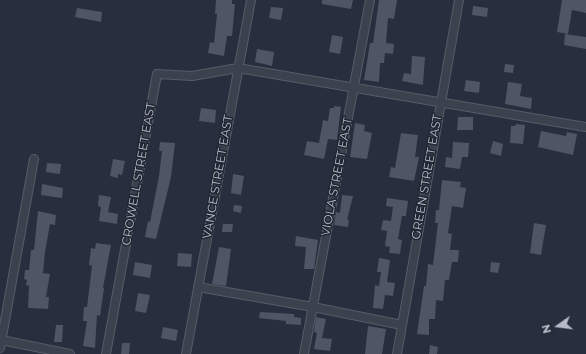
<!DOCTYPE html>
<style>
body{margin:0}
#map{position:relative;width:586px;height:354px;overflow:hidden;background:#272e3d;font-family:Montserrat,sans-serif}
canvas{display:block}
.north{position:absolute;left:538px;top:306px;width:40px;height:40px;-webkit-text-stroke:3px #202632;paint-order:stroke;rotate:256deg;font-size:11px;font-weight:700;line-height:16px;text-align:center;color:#b7bcc8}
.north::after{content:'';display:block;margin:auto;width:14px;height:18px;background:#b7bcc8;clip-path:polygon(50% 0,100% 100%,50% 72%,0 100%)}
</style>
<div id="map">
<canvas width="586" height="354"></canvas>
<div class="north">N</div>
</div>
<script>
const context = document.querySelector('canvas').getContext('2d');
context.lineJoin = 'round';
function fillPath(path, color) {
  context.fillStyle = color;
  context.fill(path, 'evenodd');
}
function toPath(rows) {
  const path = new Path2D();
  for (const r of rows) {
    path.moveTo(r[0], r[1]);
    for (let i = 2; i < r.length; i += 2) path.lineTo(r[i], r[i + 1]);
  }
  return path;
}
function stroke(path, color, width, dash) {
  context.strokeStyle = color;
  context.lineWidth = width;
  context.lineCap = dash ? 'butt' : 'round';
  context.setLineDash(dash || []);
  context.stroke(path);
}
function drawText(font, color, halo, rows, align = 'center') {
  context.font = font + ' Montserrat,sans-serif';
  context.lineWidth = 3;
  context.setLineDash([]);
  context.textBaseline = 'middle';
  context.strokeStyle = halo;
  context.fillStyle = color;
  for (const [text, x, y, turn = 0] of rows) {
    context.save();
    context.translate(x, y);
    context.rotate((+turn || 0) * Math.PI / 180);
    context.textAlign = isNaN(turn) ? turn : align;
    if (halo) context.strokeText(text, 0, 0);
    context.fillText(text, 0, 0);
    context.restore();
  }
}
const building = toPath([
 [216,0,232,0,232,4,235,4,232,36,227,36,224,56,208,53,210,42,214,43,217,14,215,14],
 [322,0,353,0,351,9,322,4],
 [379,0,397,0,394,19,388,18,386,43,394,44,393,54,385,53,384,63,380,63,379,82,364,80,370,43,373,43],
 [562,0,586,0,586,13,572,10,568,34,557,32],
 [473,6,488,8,487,17,472,15],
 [271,7,283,8,281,20,269,18],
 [77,8,102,12,101,22,75,17],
 [565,34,586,37,586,49,564,45],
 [332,35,343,37,340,54,329,52],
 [257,49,274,52,272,66,255,62],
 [412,56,425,57,423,85,402,81,404,73,411,74],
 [505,64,514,65,513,73,504,72],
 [466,80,480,82,479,93,464,91],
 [508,82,522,84,520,96,532,98,531,109,505,104],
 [334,106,341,107,337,140,328,139,324,159,304,155,307,141,319,143,323,120,328,121,330,108,334,108],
 [201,108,216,110,215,123,199,121],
 [458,117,473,117,473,130,457,130],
 [355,123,365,125,364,131,372,133,367,159,350,157],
 [516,124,525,125,523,144,510,143,511,126,515,126],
 [541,131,566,136,567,132,577,134,573,155,538,147],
 [401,133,418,135,415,157,419,157,414,181,389,177,391,167,395,168],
 [493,141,503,144,501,156,490,153],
 [160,142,175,143,171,177,156,239,145,237,148,221,150,222,159,176,162,151,159,151],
 [453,142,469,143,468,157,462,157,460,169,445,167,446,157,452,158],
 [113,159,125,161,122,175,118,174,118,178,110,176],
 [47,163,61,164,60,174,46,172],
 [233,174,244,176,241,195,231,193],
 [442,180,461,182,460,187,466,188,463,208,452,206,448,233,452,234,450,250,459,250,458,262,452,262,449,280,445,280,443,301,436,300,435,319,429,319,429,335,417,334,424,286,426,286,428,264,433,265,438,223,435,223,436,210,439,210],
 [42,184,63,188,62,198,41,195],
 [99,195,111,197,108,212,118,214,117,224,99,221,101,207,98,206],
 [342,195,353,196,347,220,349,220,348,227,334,225,336,212,340,213],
 [387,198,408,201,406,216,402,216,398,239,402,240,400,254,389,253,390,247,385,246,387,231,381,230,383,220,391,221,393,207,386,206],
 [234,205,242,206,241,213,233,211],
 [38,211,56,215,55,225,50,224,45,252,43,273,50,274,46,297,49,297,48,309,28,308,29,286,26,285,27,280,24,279,25,270,29,270,31,250,34,250],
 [534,223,546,225,541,255,530,253],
 [223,224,233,224,232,232,222,232],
 [296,236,318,240,314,269,304,269,306,247,295,246],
 [96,243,111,245,103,288,104,288,100,316,97,315,95,348,83,346,87,321,83,321,84,307,87,307,92,266,89,265,91,248,95,249],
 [219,247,231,249,226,286,212,284],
 [178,253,192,254,191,267,177,266],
 [379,258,390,260,387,282,395,283,393,296,385,295,383,309,373,308,375,285,379,286,381,272,377,272],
 [135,262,152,265,150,278,133,275],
 [491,262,500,263,498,273,490,272],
 [138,293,150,295,146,313,135,311],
 [260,312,294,314,294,317,301,318,301,325,286,324,286,321,259,318],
 [316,317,326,319,322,338,332,339,330,351,314,349,317,333,314,332],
 [56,325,63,325,62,342,54,342],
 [368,326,386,329,382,354,365,354],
 [163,327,178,330,176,341,161,338],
 [122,343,130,343,129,354,121,354],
 [430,345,438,347,437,354,429,354]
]);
const street = toPath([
 [198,287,313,307,402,325],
 [1,340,70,354],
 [0,348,34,159],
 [106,354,157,74,192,76,238,68,586,127],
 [186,354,251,0],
 [304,354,370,0],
 [397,354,459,0]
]);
const streetNames = [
 ["CROWELL STREET EAST",139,174,-80],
 ["VANCE STREET EAST",218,177,-80],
 ["VIOLA STREET EAST",337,177,-79],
 ["GREEN STREET EAST",427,177,-80]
];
fillPath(building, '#4e5565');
stroke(street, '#565c68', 10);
stroke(street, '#3b414d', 8);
drawText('12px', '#b7bcc8', '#202632', streetNames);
</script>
